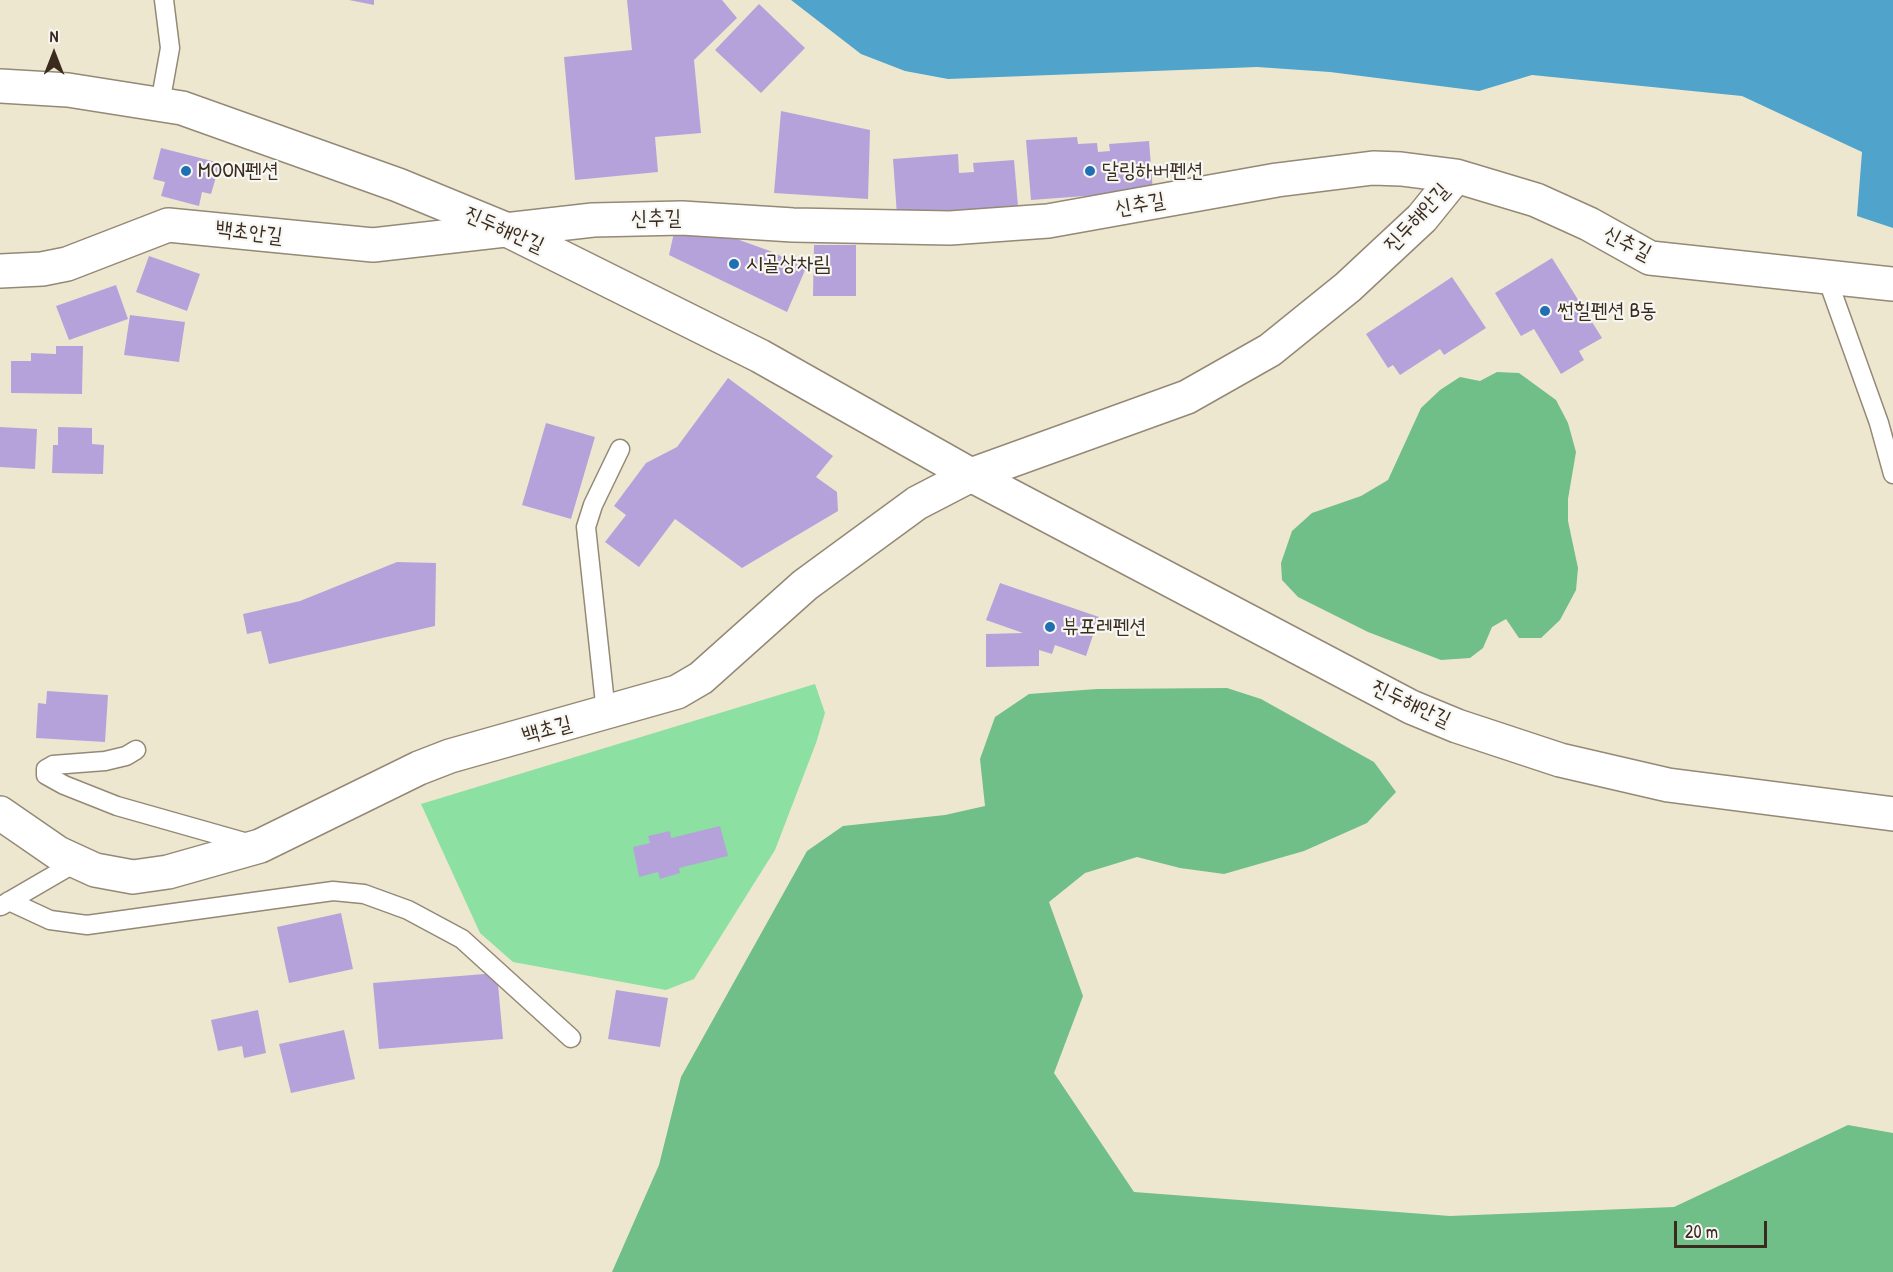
<!DOCTYPE html>
<meta charset="utf-8">
<style>
body{margin:0}
#map{position:relative;width:1893px;height:1272px;overflow:hidden;background:#eee7cf;font-family:"Patrick Hand",sans-serif}
canvas{display:block}
.north{position:absolute;left:24px;top:24px;width:60px;height:60px;-webkit-text-stroke:4px #f6f6f2;paint-order:stroke;rotate:0deg;font-size:16px;font-weight:700;line-height:24px;text-align:center;color:#3b2a1e}
.north::after{content:'';display:block;margin:auto;width:21px;height:27px;background:#3b2a1e;clip-path:polygon(50% 0,100% 100%,50% 72%,0 100%)}
.scale{position:absolute;left:1674px;top:1221px;width:93px;height:27px;box-sizing:border-box;border:3px solid #3b2a1e;border-top:0;padding-left:8px;font-size:18px;line-height:21px;white-space:nowrap;color:#3b2a1e;-webkit-text-stroke:4px #f6f6f2;paint-order:stroke}
</style>
<div id="map">
<canvas width="1893" height="1272"></canvas>
<div class="north">N</div>
<div class="scale">20 m</div>
</div>
<script>
const context = document.querySelector('canvas').getContext('2d');
context.lineJoin = 'round';
function fillPath(path, color) {
  context.fillStyle = color;
  context.fill(path, 'evenodd');
}
function toPath(rows) {
  const path = new Path2D();
  for (const r of rows) {
    path.moveTo(r[0], r[1]);
    for (let i = 2; i < r.length; i += 2) path.lineTo(r[i], r[i + 1]);
  }
  return path;
}
function stroke(path, color, width, dash) {
  context.strokeStyle = color;
  context.lineWidth = width;
  context.lineCap = dash ? 'butt' : 'round';
  context.setLineDash(dash || []);
  context.stroke(path);
}
function drawText(font, color, halo, rows, align = 'center') {
  context.font = font + ' "Patrick Hand","Poor Story",sans-serif';
  context.lineWidth = 4.5;
  context.setLineDash([]);
  context.textBaseline = 'middle';
  context.strokeStyle = halo;
  context.fillStyle = color;
  for (const [text, x, y, turn = 0] of rows) {
    context.save();
    context.translate(x, y);
    context.rotate((+turn || 0) * Math.PI / 180);
    context.textAlign = isNaN(turn) ? turn : align;
    if (halo) context.strokeText(text, 0, 0);
    context.fillText(text, 0, 0);
    context.restore();
  }
}
const green = toPath([
 [815,684,825,713,816,743,775,850,694,979,666,990,513,962,480,933,421,804]
]);
const forest = toPath([
 [1497,372,1519,373,1556,400,1568,423,1576,452,1568,499,1568,521,1578,568,1576,590,1560,620,1541,638,1519,638,1506,619,1492,627,1483,648,1470,658,1441,660,1368,632,1298,597,1282,580,1281,563,1292,531,1312,513,1361,496,1388,480,1421,408,1440,390,1460,377,1480,381],
 [1227,688,1261,699,1374,762,1396,792,1367,823,1304,851,1224,874,1180,868,1137,857,1085,873,1049,902,1083,996,1054,1073,1134,1192,1450,1216,1674,1207,1848,1125,1893,1133,1893,1272,612,1272,659,1165,681,1077,807,851,843,826,945,815,985,806,980,759,995,717,1029,694,1097,689]
]);
const water = toPath([
 [791,0,1893,0,1893,228,1857,216,1862,152,1742,96,1532,75,1479,91,1330,72,1257,67,948,79,905,71,861,54]
]);
const building = toPath([
 [349,0,374,0,374,5],
 [627,0,722,0,737,18,694,60,701,133,655,137,658,172,575,180,564,57,632,50],
 [759,4,805,48,761,93,715,50],
 [781,111,870,130,868,199,774,193],
 [1077,137,1078,144,1097,143,1098,152,1110,151,1109,144,1149,141,1153,191,1031,200,1026,140],
 [161,148,220,163,211,194,202,192,199,206,161,196,165,182,153,179],
 [958,154,959,173,974,172,973,163,1014,160,1018,206,897,215,893,159],
 [675,228,731,237,770,251,806,268,787,312,669,255],
 [814,245,856,245,856,296,813,296],
 [149,256,200,274,187,311,136,292],
 [1552,258,1602,338,1579,351,1584,360,1561,374,1534,329,1521,336,1495,293],
 [1452,277,1486,328,1444,355,1440,349,1400,375,1393,365,1388,368,1366,334],
 [116,285,128,319,69,340,56,306],
 [130,315,185,322,179,362,124,355],
 [56,346,83,346,82,394,11,393,11,361,31,361,31,353,56,354],
 [728,378,833,456,816,477,837,492,838,511,742,568,675,519,639,567,605,542,626,515,614,506,646,463,677,447],
 [546,423,595,437,571,519,522,505],
 [0,427,37,429,35,469,0,467],
 [58,427,92,428,92,444,104,445,103,474,52,473,53,445,58,445],
 [397,562,436,563,435,626,269,664,261,631,247,634,243,614,300,601],
 [1000,583,1099,617,1086,656,1055,645,1052,654,1039,650,1039,666,986,667,986,634,1023,633,986,620],
 [47,691,108,695,105,742,36,738,38,703,46,704],
 [720,826,728,856,679,868,680,873,660,879,658,872,639,877,633,847,650,843,648,836,670,831,671,838],
 [341,913,353,969,289,983,277,927],
 [497,973,503,1039,379,1049,373,983],
 [616,990,668,998,660,1047,608,1039],
 [258,1010,266,1053,244,1058,242,1046,218,1051,211,1020],
 [344,1030,355,1079,291,1093,279,1044]
]);
const lane = toPath([
 [160,104,170,48,164,0],
 [1827,278,1879,423,1893,474],
 [606,713,586,527,593,505,620,449],
 [136,750,126,756,105,761,53,765,46,769,46,775,64,785,117,806,251,844],
 [9,901,50,920,87,925,333,891,364,894,408,910,462,939,571,1038],
 [1,906,75,863]
]);
const street = toPath([
 [0,271,42,269,67,264,168,225,373,245,593,220,682,218,793,225,950,228,1048,221,1277,180,1373,168,1401,169,1456,176,1536,200,1589,224,1650,258,1893,284],
 [0,813,58,853,95,870,133,877,168,872,260,846,419,768,450,756,677,692,701,678,805,585,917,503,971,475,1187,397,1270,350,1348,287,1422,218,1456,176]
]);
const secondary = toPath([
 [0,86,68,90,182,108,398,185,505,229,760,356,971,475,1411,707,1457,726,1560,760,1668,785,1893,814]
]);
const markers = [
 [186,171,6,"#1f6fb2"],
 [1090,171,6,"#1f6fb2"],
 [734,264,6,"#1f6fb2"],
 [1545,311,6,"#1f6fb2"],
 [1050,627,6,"#1f6fb2"]
];
const poiNames = [
 ["MOON펜션",198,171],
 ["달링하버펜션",1102,171],
 ["시골상차림",746,264],
 ["썬힐펜션 B동",1557,311],
 ["뷰포레펜션",1062,627]
];
const streetNames = [
 ["신추길",1140,205,-10],
 ["진두해안길",1417,218,-47],
 ["신추길",656,219,-1],
 ["진두해안길",504,230,24],
 ["백초안길",249,233,7],
 ["신추길",1627,244,27],
 ["진두해안길",1411,704,25],
 ["백초길",547,730,-15]
];
fillPath(green, '#8be0a2');
fillPath(forest, '#70be88');
fillPath(water, '#50a4cc');
fillPath(building, '#b6a2da');
stroke(lane, '#948876', 21);
stroke(street, '#948876', 36);
stroke(secondary, '#948876', 36);
stroke(lane, '#fff', 18);
stroke(street, '#fff', 33);
stroke(secondary, '#fff', 33);
for (const [x, y, r, color] of markers) {
  const dot = new Path2D();
  dot.arc(x, y, r, 0, 2 * Math.PI);
  context.fillStyle = color;
  context.fill(dot);
  stroke(dot, '#f6f6f2', 2);
}
drawText('21px', '#3b2a1e', '#f6f6f2', poiNames, 'left');
drawText('21px', '#3b2a1e', '#f6f6f2', streetNames);
</script>
